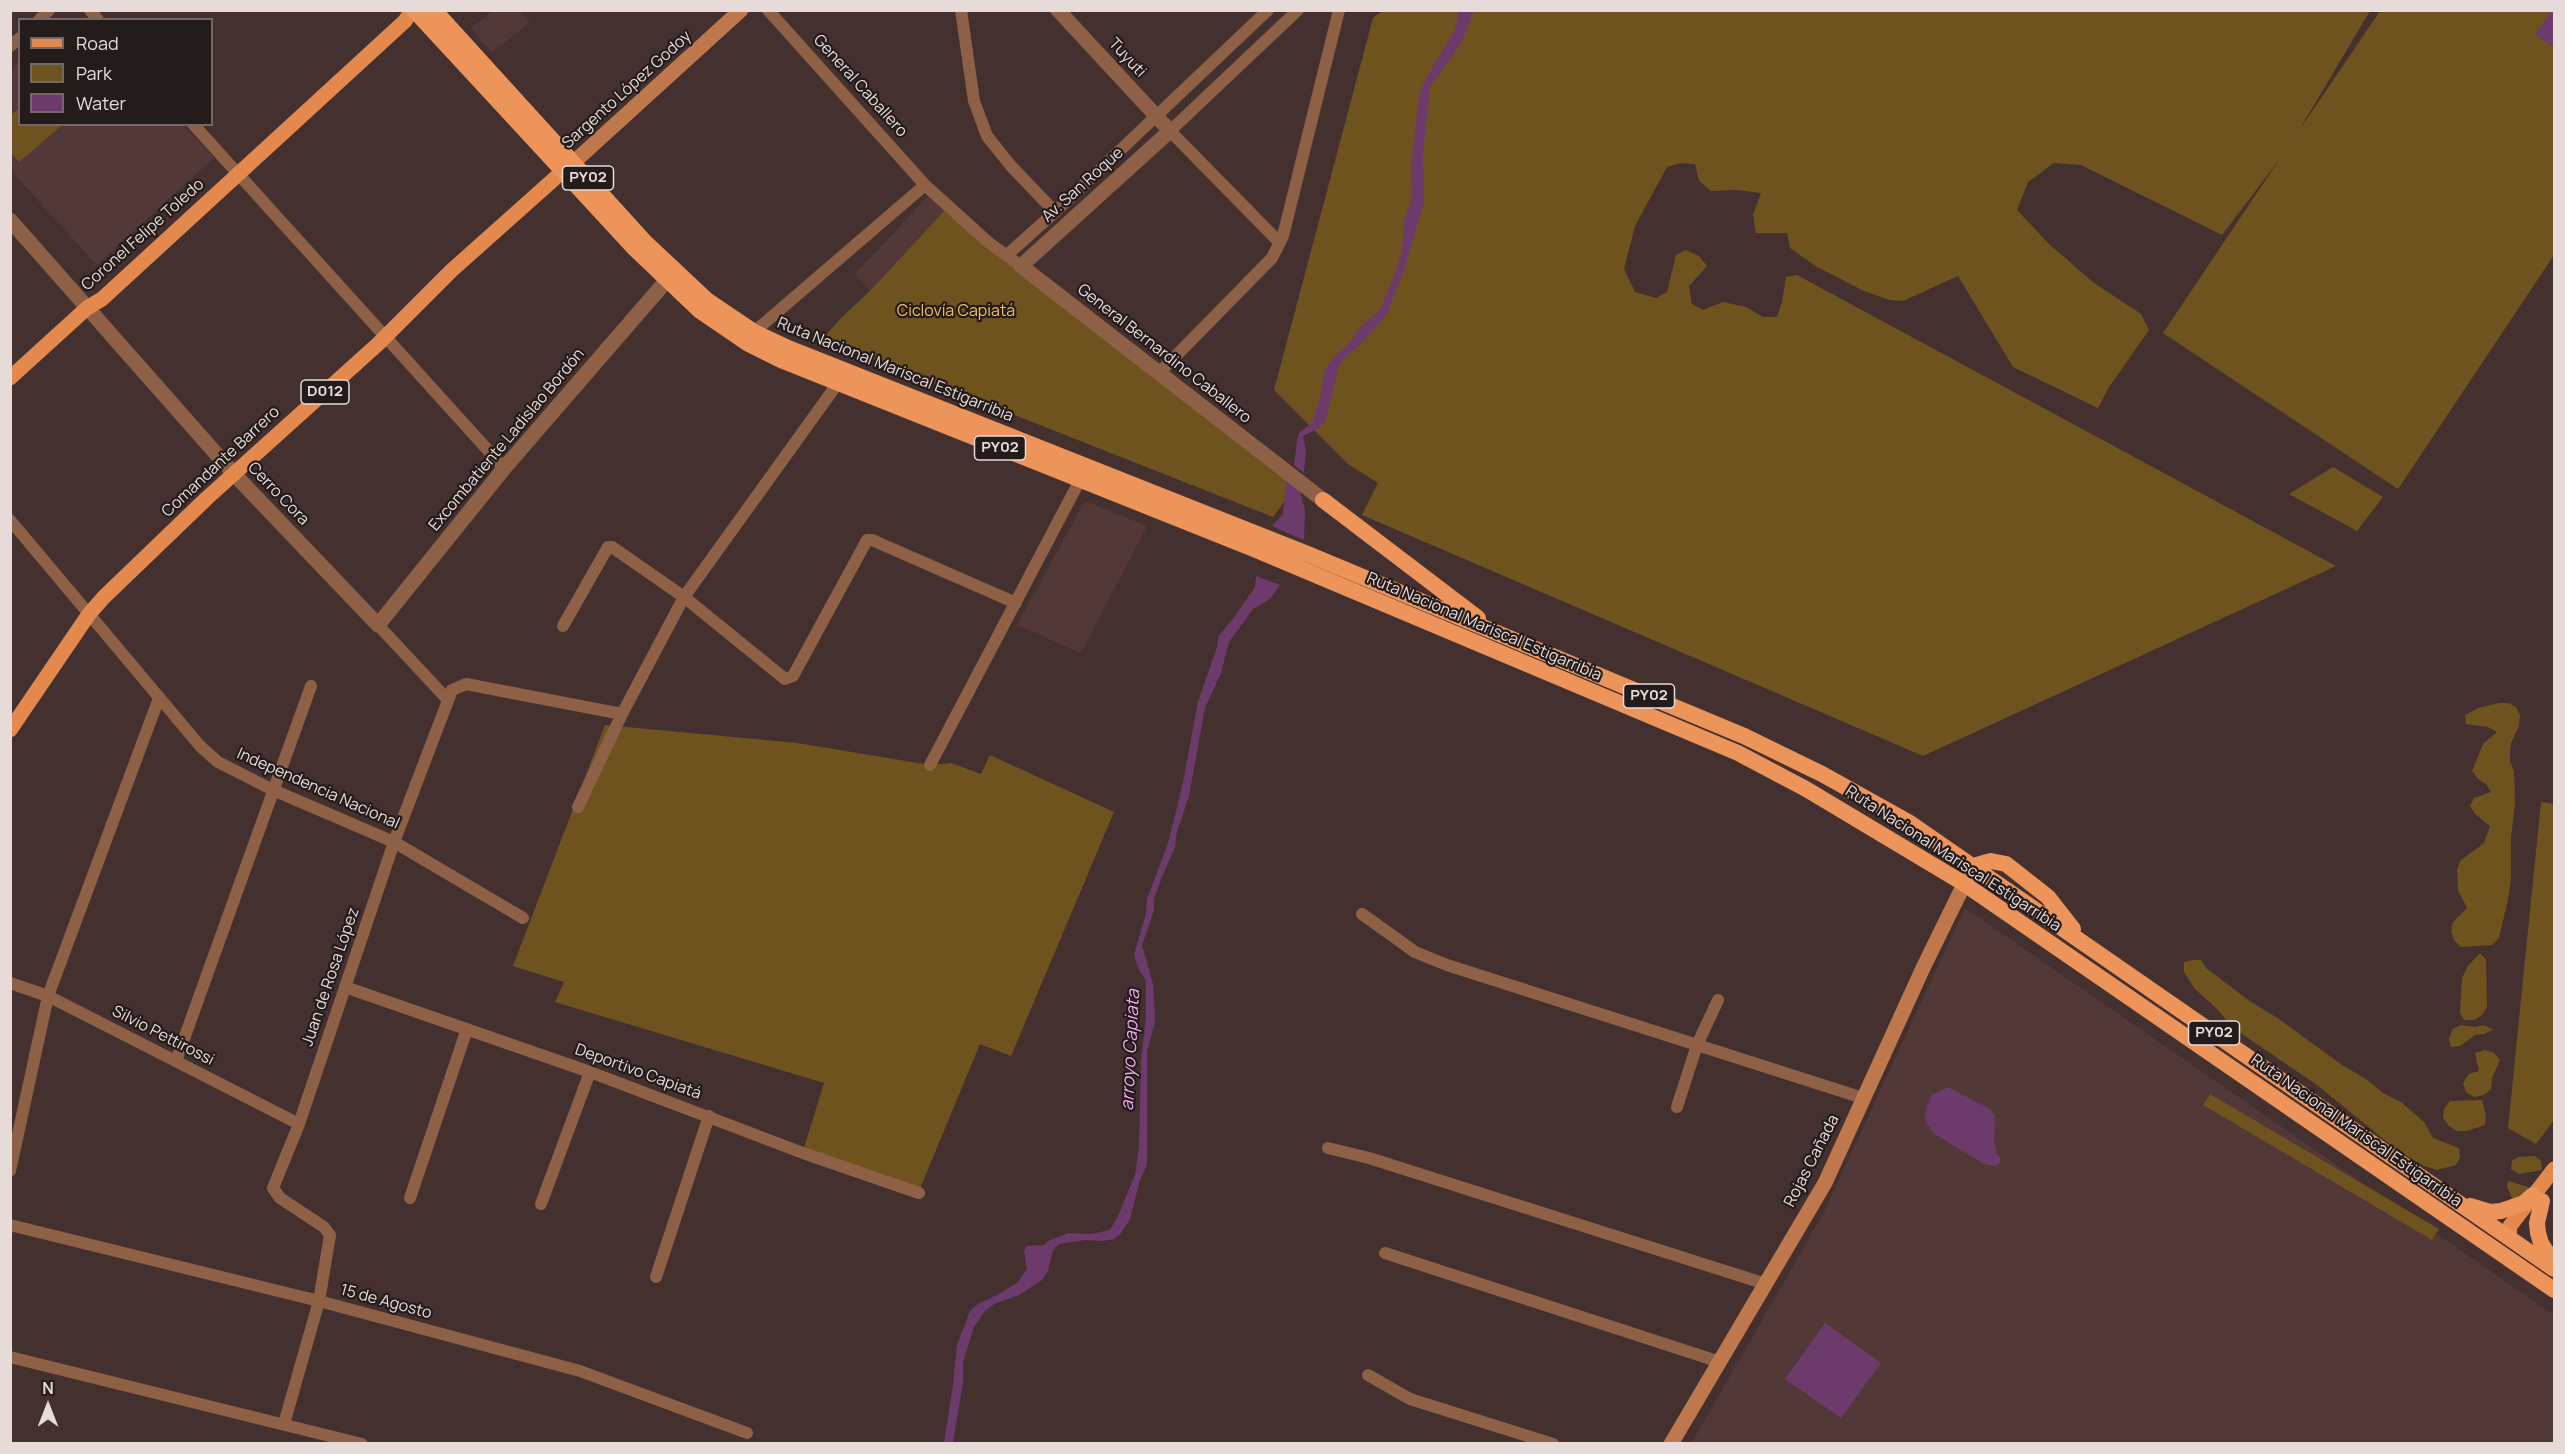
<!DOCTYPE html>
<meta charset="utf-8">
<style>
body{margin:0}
#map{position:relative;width:2565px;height:1454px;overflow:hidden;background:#44312f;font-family:Manrope,sans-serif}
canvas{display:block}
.frame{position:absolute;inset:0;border:12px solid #e7dbd9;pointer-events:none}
.legend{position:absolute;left:18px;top:18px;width:195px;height:108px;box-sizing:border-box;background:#241b1b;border:2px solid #726867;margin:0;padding:8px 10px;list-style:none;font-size:18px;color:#e7dbd9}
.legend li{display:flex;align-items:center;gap:12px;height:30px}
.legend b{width:30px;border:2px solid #726867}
.north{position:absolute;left:18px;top:1376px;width:60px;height:60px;-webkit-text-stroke:4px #241b1b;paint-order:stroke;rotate:0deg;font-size:16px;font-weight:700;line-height:24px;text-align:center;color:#e7dbd9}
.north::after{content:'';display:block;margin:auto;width:21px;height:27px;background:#e7dbd9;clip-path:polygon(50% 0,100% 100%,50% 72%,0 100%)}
</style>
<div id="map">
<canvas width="2565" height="1454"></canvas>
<div class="frame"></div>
<ul class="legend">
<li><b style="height:8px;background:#e3894d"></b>Road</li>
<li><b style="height:16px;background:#6f531e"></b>Park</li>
<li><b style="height:16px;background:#6d3b6b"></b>Water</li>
</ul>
<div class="north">N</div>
</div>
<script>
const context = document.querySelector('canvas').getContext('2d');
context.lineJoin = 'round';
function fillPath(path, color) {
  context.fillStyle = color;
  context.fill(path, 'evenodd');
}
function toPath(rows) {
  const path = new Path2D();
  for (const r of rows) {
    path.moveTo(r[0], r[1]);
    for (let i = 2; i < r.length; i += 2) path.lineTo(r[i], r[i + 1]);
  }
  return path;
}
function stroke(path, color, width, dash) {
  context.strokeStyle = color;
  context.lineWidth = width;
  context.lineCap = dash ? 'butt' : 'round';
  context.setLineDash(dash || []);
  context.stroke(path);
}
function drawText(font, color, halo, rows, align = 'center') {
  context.font = font + ' Manrope,sans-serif';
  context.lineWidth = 4.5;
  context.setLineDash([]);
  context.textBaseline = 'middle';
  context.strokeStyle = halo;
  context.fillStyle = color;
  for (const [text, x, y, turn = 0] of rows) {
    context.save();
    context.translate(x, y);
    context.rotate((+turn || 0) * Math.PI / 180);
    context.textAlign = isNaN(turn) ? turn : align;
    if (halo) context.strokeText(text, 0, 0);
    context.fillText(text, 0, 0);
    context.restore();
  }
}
const built = toPath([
 [493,11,520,11,530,22,492,53,471,28],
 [19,60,20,124,183,125,214,158,97,265,11,171,11,69],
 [929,195,945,210,870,291,855,274],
 [1085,501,1147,526,1081,653,1017,625],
 [1965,908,2554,1315,2554,1443,1691,1444,1822,1216]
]);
const green = toPath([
 [1382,11,2370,11,2298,132,2380,11,2554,11,2554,255,2398,489,2163,333,2279,160,2222,235,2081,165,2054,163,2028,182,2017,210,2049,244,2094,283,2141,314,2149,330,2109,387,2098,408,2013,367,1958,276,1903,301,1889,300,1864,291,1817,267,1790,248,1787,233,1756,233,1753,215,1761,193,1736,190,1711,191,1699,181,1695,164,1681,163,1667,167,1635,226,1624,269,1635,292,1656,298,1667,292,1676,255,1686,250,1699,256,1707,266,1689,286,1692,304,1703,310,1723,302,1746,307,1763,317,1777,317,1782,302,1786,277,1797,275,2336,566,1923,756,1362,515,1378,483,1348,464,1274,390,1373,18],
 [19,108,20,124,62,125,19,162,11,153,10,116],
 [945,210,1296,485,1273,517,822,339,843,316,870,291],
 [2333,467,2383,497,2357,531,2289,494],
 [2499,703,2508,703,2516,707,2520,715,2519,726,2511,743,2510,752,2510,761,2514,772,2515,804,2511,837,2511,879,2508,899,2499,938,2492,945,2461,947,2454,940,2451,931,2453,922,2467,908,2458,890,2457,870,2460,861,2484,843,2490,826,2475,814,2470,806,2474,798,2491,792,2486,784,2478,779,2472,771,2483,744,2497,732,2488,727,2466,724,2465,715,2478,708],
 [605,725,797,743,930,765,951,763,981,774,990,755,1114,812,1011,1056,980,1044,919,1191,803,1151,824,1083,555,1002,564,982,513,966],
 [2541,802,2554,804,2554,1120,2536,1144,2508,1128],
 [2480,953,2486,960,2487,1007,2482,1015,2474,1020,2464,1020,2460,1012,2462,978,2468,966],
 [2193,960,2201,960,2206,968,2251,1002,2279,1019,2342,1065,2366,1079,2383,1093,2401,1102,2424,1122,2433,1138,2459,1148,2460,1157,2456,1165,2437,1170,2424,1166,2397,1150,2317,1085,2232,1027,2217,1009,2195,989,2184,972,2184,962],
 [2461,1025,2475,1027,2484,1025,2493,1030,2484,1034,2475,1035,2460,1046,2451,1047,2449,1038,2453,1029],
 [2485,1050,2494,1053,2500,1060,2492,1078,2491,1089,2484,1095,2474,1097,2466,1092,2463,1083,2469,1074,2479,1071,2475,1053],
 [2210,1094,2439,1229,2432,1240,2203,1105],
 [2482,1100,2486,1116,2485,1125,2467,1131,2457,1131,2449,1126,2443,1118,2444,1109,2450,1101],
 [2535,1156,2541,1161,2542,1170,2519,1174,2511,1169,2512,1161,2518,1157],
 [2508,1181,2528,1187,2529,1189,2517,1199,2512,1198,2507,1187]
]);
const water = toPath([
 [2552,10,2554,11,2554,40,2551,46,2535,34],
 [1459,11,1473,11,1473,13,1462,42,1430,87,1423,154,1424,202,1404,270,1387,314,1357,348,1345,357,1339,366,1326,419,1320,428,1303,436,1306,451,1304,473,1294,465,1297,440,1300,432,1312,423,1319,401,1325,370,1332,359,1351,341,1361,326,1379,311,1397,269,1402,248,1404,221,1412,197,1411,166,1419,96,1425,80,1455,29],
 [1287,475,1299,487,1305,510,1304,540,1272,526,1283,514],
 [1256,576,1280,585,1270,599,1253,609,1229,642,1221,673,1205,708,1189,796,1177,832,1175,847,1162,877,1154,899,1154,911,1142,945,1153,984,1155,1022,1147,1051,1147,1165,1140,1180,1130,1219,1121,1233,1114,1239,1102,1241,1085,1240,1059,1244,1053,1250,1048,1271,1042,1280,1019,1295,994,1304,984,1312,974,1327,963,1362,963,1383,953,1442,944,1443,953,1385,957,1345,970,1311,978,1304,997,1295,1017,1283,1027,1269,1024,1251,1026,1246,1044,1245,1048,1241,1069,1233,1091,1234,1110,1230,1118,1216,1135,1175,1139,1147,1141,1062,1146,1017,1146,981,1138,968,1134,954,1146,914,1147,899,1168,843,1183,782,1198,702,1217,647,1219,635,1232,620,1255,587],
 [1948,1087,1990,1109,1995,1117,1994,1141,1996,1152,2000,1158,2000,1163,1995,1166,1984,1164,1933,1133,1925,1120,1927,1105,1932,1095],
 [1825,1323,1881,1363,1841,1418,1785,1379]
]);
const minor = toPath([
 [90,10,98,20],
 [768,10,925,185,988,242,1021,266],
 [961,10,974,101,987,136,1011,166,1055,212],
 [39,20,49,10],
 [10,46,20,38],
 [193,124,504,468],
 [1280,243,1170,131,1298,10],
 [1007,255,1055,212,1268,10],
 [754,332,925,185],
 [1160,372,1272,258,1283,236,1339,10],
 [10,520,200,746,218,762,273,790,394,842,523,918],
 [378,625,448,700],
 [563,626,608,547,612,547,684,597,785,679,793,676,867,540,872,540,1016,603],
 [930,765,1080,480],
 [578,807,622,714,684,597,838,383],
 [1362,914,1415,952,1447,965,1863,1098],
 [10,983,48,996,299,1124],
 [345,987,590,1072,803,1153,919,1193],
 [176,1061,311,686],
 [1677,1107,1697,1045,1718,1000],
 [1328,1148,1369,1158,1766,1284],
 [10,1171,48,996,159,698],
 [410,1198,467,1029],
 [541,1204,590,1072],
 [10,1225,319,1301,580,1371,747,1433],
 [1385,1253,1720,1362],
 [656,1277,709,1116],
 [10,1357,362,1444],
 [1368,1375,1410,1399,1553,1444],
 [284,1424,319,1301,330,1235,324,1227,280,1198,273,1188,299,1124,394,842,452,690,466,684,622,714]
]);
const tertiary = toPath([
 [1058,10,1170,131,1021,266,1323,500],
 [10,220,234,474,378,625,506,466,667,280]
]);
const secondary = toPath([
 [574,162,741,10],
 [1671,1444,1825,1183,1923,968,1973,866]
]);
const primary = toPath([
 [10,378,87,308,102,299,381,43,405,21,412,10],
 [10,730,89,614,104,597,207,498,378,344,451,271,572,163],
 [2509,1238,2510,1226,2554,1169]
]);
const trunk = toPath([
 [414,10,635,249,700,311,747,343,781,360,1254,549,1738,753,1806,789,1963,883,2554,1290],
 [434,10,644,241,708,301,754,332,788,348,1310,555,1744,736,1822,774,1910,823,2554,1269],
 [1323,500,1478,618],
 [1973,866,1991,861,2006,864,2048,897,2073,929],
 [2542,1201,2537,1223,2538,1233,2541,1243,2554,1264],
 [2470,1206,2490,1212,2501,1211,2524,1203,2533,1195]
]);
const shields = [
 [588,178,51],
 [325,392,48],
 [1000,448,51],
 [1649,696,51],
 [2214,1033,51]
];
const shieldNames = [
 ["PY02",588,178],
 ["D012",325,392],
 ["PY02",1000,448],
 ["PY02",1649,696],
 ["PY02",2214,1033]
];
const streetNames = [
 ["Tuyuti",1127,58,47],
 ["General Caballero",860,86,48],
 ["Sargento López Godoy",627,90,-42],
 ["Av. San Roque",1083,185,-42],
 ["Coronel Felipe Toledo",143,235,-42],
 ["General Bernardino Caballero",1164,354,38],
 ["Ruta Nacional Mariscal Estigarribia",895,370,22],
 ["Excombatiente Ladislao Bordón",507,440,-50],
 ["Comandante Barrero",221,462,-43],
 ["Cerro Cora",278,494,46],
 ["Ruta Nacional Mariscal Estigarribia",1484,627,23],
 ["Independencia Nacional",318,789,24],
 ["Ruta Nacional Mariscal Estigarribia",1953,859,33],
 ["Juan de Rosa López",331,977,-71],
 ["Silvio Pettirossi",163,1036,27],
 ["Deportivo Capiatá",638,1072,20],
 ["Ruta Nacional Mariscal Estigarribia",2356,1131,35],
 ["Rojas Cañada",1812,1161,-63],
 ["15 de Agosto",386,1302,15]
];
const parkNames = [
 ["Ciclovía Capiatá",956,312]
];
const waterNames = [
 ["arroyo Capiata",1131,1050,-87]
];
fillPath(built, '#523836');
fillPath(green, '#6f531e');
fillPath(water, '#6d3b6b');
stroke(minor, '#8e6146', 12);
stroke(tertiary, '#8e6146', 15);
stroke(secondary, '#be784b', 15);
stroke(primary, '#e3894d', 15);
stroke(trunk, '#ec945a', 16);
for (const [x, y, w] of shields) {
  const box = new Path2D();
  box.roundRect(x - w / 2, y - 12, w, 24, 4.5);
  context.fillStyle = '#241b1b';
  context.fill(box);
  stroke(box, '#e7dbd9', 1.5);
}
drawText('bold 15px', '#e7dbd9', null, shieldNames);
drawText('16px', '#e7dbd9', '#241b1b', streetNames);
drawText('16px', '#f4bf61', '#241b1b', parkNames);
drawText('italic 18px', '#f4a8ef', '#241b1b', waterNames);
</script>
